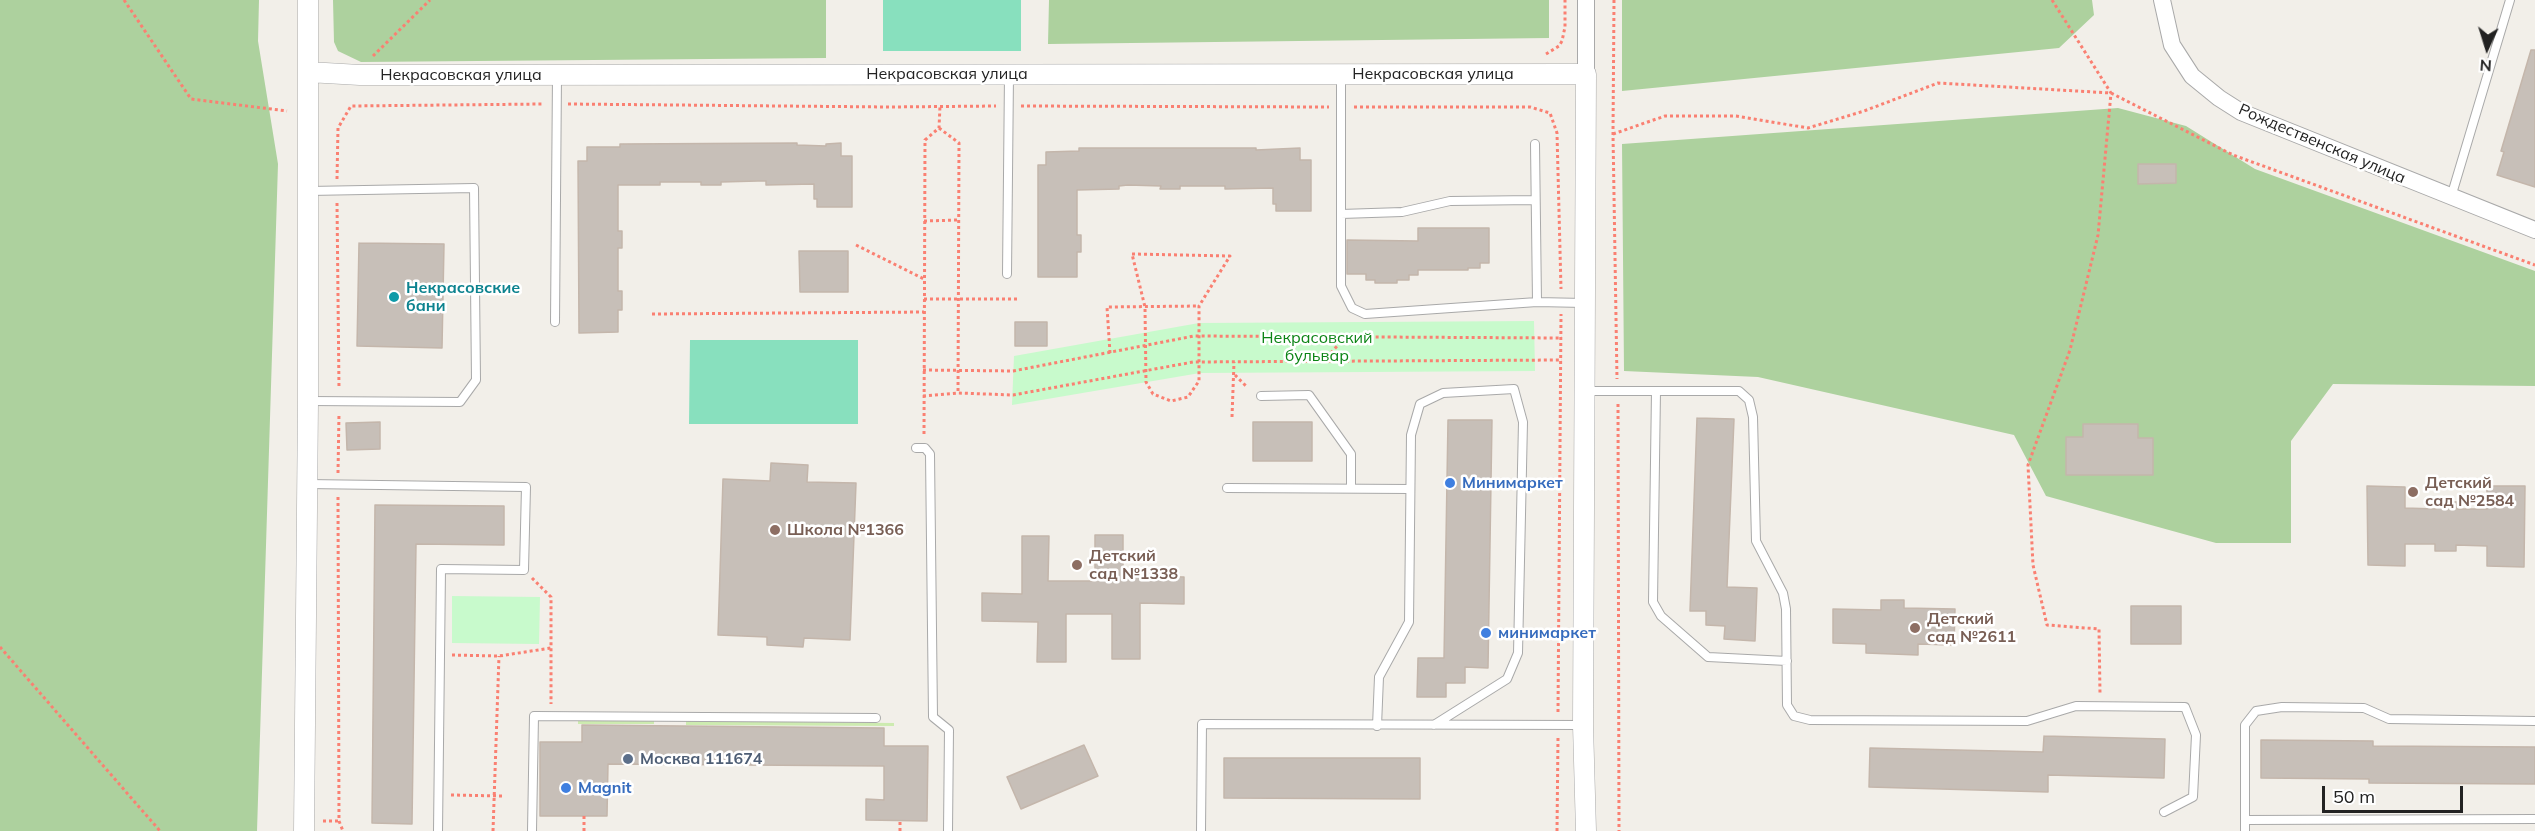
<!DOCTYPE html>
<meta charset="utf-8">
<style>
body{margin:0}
#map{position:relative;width:2535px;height:831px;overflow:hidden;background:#f2efe9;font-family:Mulish,sans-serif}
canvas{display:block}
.north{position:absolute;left:2457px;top:18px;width:60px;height:60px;-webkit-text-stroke:4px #fff;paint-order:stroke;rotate:184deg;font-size:16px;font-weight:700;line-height:24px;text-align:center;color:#222}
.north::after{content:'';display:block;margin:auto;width:21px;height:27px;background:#222;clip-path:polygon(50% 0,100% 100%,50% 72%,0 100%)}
.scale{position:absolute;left:2322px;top:786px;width:141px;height:27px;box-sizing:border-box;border:3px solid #222;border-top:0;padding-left:8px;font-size:18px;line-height:21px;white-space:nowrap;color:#222;-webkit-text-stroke:4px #fff;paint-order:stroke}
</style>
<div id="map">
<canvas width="2535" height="831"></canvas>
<div class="north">N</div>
<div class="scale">50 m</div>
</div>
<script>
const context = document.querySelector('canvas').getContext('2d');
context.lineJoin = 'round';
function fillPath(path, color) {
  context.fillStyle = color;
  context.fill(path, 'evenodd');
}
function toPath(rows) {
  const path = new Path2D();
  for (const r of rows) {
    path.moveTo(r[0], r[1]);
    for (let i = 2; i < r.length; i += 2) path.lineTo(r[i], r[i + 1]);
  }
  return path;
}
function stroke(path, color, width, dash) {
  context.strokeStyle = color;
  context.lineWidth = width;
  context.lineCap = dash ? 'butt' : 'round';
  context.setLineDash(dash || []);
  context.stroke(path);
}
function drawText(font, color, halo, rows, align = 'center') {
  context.font = font + ' Mulish,sans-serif';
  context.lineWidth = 5;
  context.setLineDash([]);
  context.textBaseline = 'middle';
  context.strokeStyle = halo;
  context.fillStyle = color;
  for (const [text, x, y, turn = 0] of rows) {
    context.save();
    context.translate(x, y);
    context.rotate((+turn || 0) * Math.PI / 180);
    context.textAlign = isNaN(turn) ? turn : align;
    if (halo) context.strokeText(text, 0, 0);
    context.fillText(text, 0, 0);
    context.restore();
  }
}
const grass = toPath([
 [578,721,654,721,654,724,578,724],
 [686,721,894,723,894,726,686,725]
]);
const forest = toPath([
 [0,0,259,0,258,41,278,164,257,831,0,831],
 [333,0,826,0,826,58,361,62,338,51,334,42],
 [1049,0,1549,0,1549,38,1048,44],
 [1622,0,2092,0,2094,15,2059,48,1622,91],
 [2118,108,2186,126,2255,169,2535,271,2535,386,2333,384,2291,441,2291,543,2216,543,2046,496,2014,435,1758,377,1624,371,1622,144]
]);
const park = toPath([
 [1534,321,1535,371,1200,373,1012,405,1014,356,1199,323],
 [452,596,540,597,539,644,452,643]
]);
const pitch = toPath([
 [883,0,1021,0,1021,51,883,51],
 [690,340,858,340,858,424,689,424]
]);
const building = toPath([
 [2531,50,2535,50,2535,187,2497,175,2504,152,2501,151,2531,50],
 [797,143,797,145,826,146,826,144,841,143,841,156,852,156,852,207,817,207,817,199,814,199,814,184,766,185,766,181,758,181,721,182,721,185,701,185,701,182,660,182,660,185,618,185,618,231,622,231,622,248,618,248,618,291,622,291,622,310,618,310,618,332,579,333,578,161,587,161,587,147,620,147,620,144,797,143],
 [1079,148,1256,148,1256,150,1300,148,1300,160,1311,160,1311,211,1276,211,1276,204,1273,204,1273,188,1225,189,1225,186,1180,186,1180,189,1160,189,1161,186,1128,185,1119,186,1119,189,1077,190,1077,235,1081,235,1081,252,1077,252,1077,277,1038,277,1038,165,1046,165,1046,152,1079,151,1079,148],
 [2138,164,2176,164,2176,183,2138,184,2138,164],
 [1418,228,1489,228,1489,263,1480,263,1480,268,1468,268,1468,270,1418,270,1418,275,1409,275,1409,280,1397,280,1397,283,1375,283,1375,280,1366,280,1366,274,1347,274,1347,240,1418,241,1418,228],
 [359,243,444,244,442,348,357,346,359,243],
 [799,251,848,251,848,292,800,292,799,251],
 [1015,322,1047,322,1047,346,1015,346,1015,322],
 [1697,418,1734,419,1727,587,1757,588,1755,641,1724,639,1725,626,1706,625,1706,611,1690,611,1697,418],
 [1448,420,1492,420,1488,668,1465,667,1465,683,1446,683,1446,697,1417,697,1418,658,1444,658,1448,420],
 [380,422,380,449,347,450,346,423,380,422],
 [1253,422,1312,422,1312,461,1253,461,1253,422],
 [2083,424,2138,424,2138,438,2153,438,2153,475,2066,475,2066,437,2083,437,2083,424],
 [771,463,808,465,807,482,856,483,850,640,804,638,803,647,767,645,767,637,718,635,723,479,770,481,771,463],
 [2367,486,2405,487,2405,508,2436,509,2436,501,2457,502,2457,509,2487,509,2487,486,2525,486,2524,567,2487,566,2487,546,2456,545,2456,551,2435,551,2435,544,2405,544,2405,566,2368,565,2367,486],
 [375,505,504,506,504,545,416,544,412,824,372,823,375,505],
 [1095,535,1123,535,1123,576,1184,577,1184,604,1140,603,1140,659,1112,659,1112,614,1066,614,1066,662,1037,662,1038,622,982,621,982,593,1022,594,1022,536,1049,536,1048,581,1095,581,1095,535],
 [1881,600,1904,600,1904,608,1955,609,1954,645,1918,644,1918,655,1866,653,1866,644,1833,643,1833,609,1881,610,1881,600],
 [2131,606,2181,606,2181,644,2131,644,2131,606],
 [582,725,884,728,884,746,928,746,927,821,866,820,866,799,884,800,884,766,608,764,607,816,540,816,540,742,582,742,582,725],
 [2044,736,2165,739,2164,778,2048,775,2048,792,1869,787,1870,748,2043,752,2044,736],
 [2261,740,2373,741,2373,746,2535,747,2535,784,2369,783,2369,779,2261,778,2261,740],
 [1084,745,1098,776,1021,809,1007,777,1084,745],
 [1224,758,1420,758,1420,799,1224,798,1224,758]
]);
const path = toPath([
 [124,0,191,99,287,111],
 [1614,0,1613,134,1617,379],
 [2052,0,2111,93,2098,235,2070,350,2028,465,2033,565,2047,625,2099,629,2100,694],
 [1546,54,1559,46,1562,41,1565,27,1565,0],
 [373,56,430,0],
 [568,104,889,107,996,106],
 [1021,106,1329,107],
 [1354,107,1530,107,1550,113,1557,133,1561,289],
 [939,128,959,143,958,393],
 [1613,134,1665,116,1736,116,1808,128,1864,111,1938,83,2111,93,2233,155,2535,265],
 [337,179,338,128,351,106,543,104],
 [337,203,339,389],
 [924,221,958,220],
 [856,245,924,279],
 [1132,254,1230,256,1199,306,1199,381,1188,397,1171,401,1153,394,1146,382,1145,307,1132,254],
 [924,299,1017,299],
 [652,314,924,312],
 [1110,353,1107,307,1199,306],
 [1323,362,1344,338],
 [923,370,1013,371,1194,336,1562,338],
 [1235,375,1246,386],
 [923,396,958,393,1013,395,1193,362,1562,360],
 [1618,404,1619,831],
 [1232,417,1234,362],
 [924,434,925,140,939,128,940,106],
 [338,473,339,413],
 [338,497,339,821,343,831],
 [532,578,551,597,551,704],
 [0,647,160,831],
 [452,655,499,656,551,648],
 [1558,712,1561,314],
 [451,795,503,796],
 [584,816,584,831],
 [323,821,339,821],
 [493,831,499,656],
 [900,831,900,820],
 [1557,831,1558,737]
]);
const service = toPath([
 [1341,74,1341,286,1352,308,1365,314,1537,302,1584,303],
 [1535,144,1537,302],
 [2451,197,2510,0],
 [1341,214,1402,212,1450,201,1535,200],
 [1007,274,1009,75],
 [555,322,557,75],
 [1585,391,1739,391,1749,400,1753,417,1756,541,1783,593,1786,609,1787,705,1794,716,1810,720,2027,721,2076,706,2185,707,2196,735,2193,797,2164,812],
 [1656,391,1653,602,1661,616,1708,657,1787,661],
 [1261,396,1309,395,1351,454,1351,488],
 [309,401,460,402,476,380,474,188,309,191],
 [916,448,925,448,930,454,933,717,949,730,948,831],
 [307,484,526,487,524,570,441,569,438,831],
 [1227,488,1410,489],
 [1377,726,1379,677,1409,622,1411,435,1420,404,1443,393,1514,389,1523,422,1518,653,1507,679,1434,725],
 [2245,820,2535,819],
 [532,831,534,716,876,718],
 [1201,831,1202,724,1583,725],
 [2245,831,2245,725,2256,711,2282,707,2364,708,2389,719,2535,721]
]);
const minor = toPath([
 [2162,0,2172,45,2192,76,2219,98,2241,112,2535,230],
 [1586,74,1586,0]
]);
const tertiary = toPath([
 [308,72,360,75,440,75,1586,74,1583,725,1586,831],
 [304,831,308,401,308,0]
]);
const markers = [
 [394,297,6,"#0f9aa8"],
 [1450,483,6,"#3f7fe0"],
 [2413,492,6,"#8d6e63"],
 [775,530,6,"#8d6e63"],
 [1077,565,6,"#8d6e63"],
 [1915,628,6,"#8d6e63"],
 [1486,633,6,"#3f7fe0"],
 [628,759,6,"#5c6f8a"],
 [566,788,6,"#3f7fe0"]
];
const streetNames = [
 ["Некрасовская улица",947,74],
 ["Некрасовская улица",1433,74],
 ["Некрасовская улица",461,75],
 ["Рождественская улица",2322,144,23]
];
const cultureNames = [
 ["Некрасовские",406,288],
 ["бани",406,306]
];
const parkNames = [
 ["Некрасовский",1317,338],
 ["бульвар",1317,356]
];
const shopNames = [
 ["Минимаркет",1462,483],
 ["минимаркет",1498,633],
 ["Magnit",578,788]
];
const educationNames = [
 ["Детский",2425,483],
 ["сад №2584",2425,501],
 ["Школа №1366",787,530],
 ["Детский",1089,556],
 ["сад №1338",1089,574],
 ["Детский",1927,619],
 ["сад №2611",1927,637]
];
const serviceNames = [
 ["Москва 111674",640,759]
];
fillPath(grass, '#cdebb0');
fillPath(forest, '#add19e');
fillPath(park, '#c8facc');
fillPath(pitch, '#88e0be');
fillPath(building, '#c7bfb8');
stroke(building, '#c4b6ab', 1.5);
stroke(service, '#a9a9a9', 10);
stroke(minor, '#a9a9a9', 18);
stroke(tertiary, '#a9a9a9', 21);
stroke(path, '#fa8072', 3, [3, 3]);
stroke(service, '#fff', 8);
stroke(minor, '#fff', 16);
stroke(tertiary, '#fff', 20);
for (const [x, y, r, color] of markers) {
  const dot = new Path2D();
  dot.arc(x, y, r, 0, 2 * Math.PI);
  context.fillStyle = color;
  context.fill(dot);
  stroke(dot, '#fff', 2);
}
drawText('16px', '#222', '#fff', streetNames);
drawText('bold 16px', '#0d838f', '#fff', cultureNames, 'left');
drawText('16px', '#0c8416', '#fff', parkNames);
drawText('bold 16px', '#366cbe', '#fff', shopNames, 'left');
drawText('bold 16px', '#785e54', '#fff', educationNames, 'left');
drawText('bold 16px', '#4e5e75', '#fff', serviceNames, 'left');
</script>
